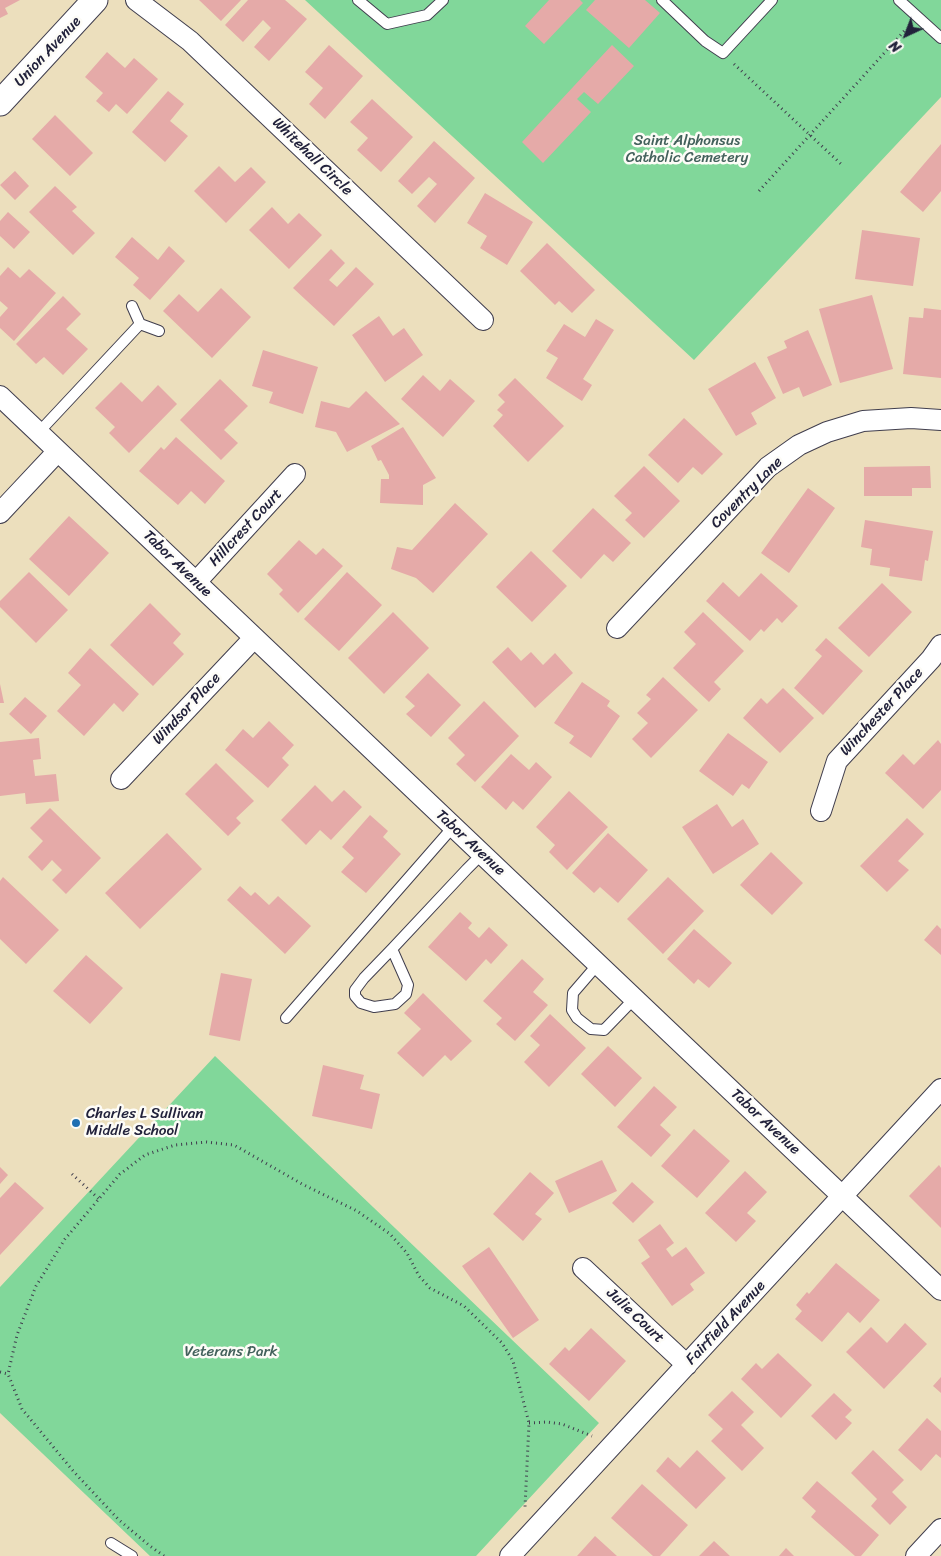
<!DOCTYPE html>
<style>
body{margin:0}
#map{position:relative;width:941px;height:1556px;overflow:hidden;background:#ecdfbd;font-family:Sriracha,sans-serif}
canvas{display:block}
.north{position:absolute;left:881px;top:10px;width:50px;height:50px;-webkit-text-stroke:4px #fdfcf7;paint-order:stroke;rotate:223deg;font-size:14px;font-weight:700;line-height:20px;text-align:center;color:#22223b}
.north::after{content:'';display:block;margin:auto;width:18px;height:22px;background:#22223b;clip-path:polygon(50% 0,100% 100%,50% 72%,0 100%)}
</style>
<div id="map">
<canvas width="941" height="1556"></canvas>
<div class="north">N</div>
</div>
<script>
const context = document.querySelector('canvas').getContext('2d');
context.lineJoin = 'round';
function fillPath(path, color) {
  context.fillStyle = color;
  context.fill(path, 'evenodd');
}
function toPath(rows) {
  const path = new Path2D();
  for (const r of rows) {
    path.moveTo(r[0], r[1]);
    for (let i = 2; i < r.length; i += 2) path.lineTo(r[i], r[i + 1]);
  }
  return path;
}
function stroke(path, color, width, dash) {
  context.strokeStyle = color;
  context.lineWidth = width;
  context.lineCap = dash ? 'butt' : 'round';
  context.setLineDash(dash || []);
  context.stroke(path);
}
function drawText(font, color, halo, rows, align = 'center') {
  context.font = font + ' Sriracha,sans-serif';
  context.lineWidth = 5;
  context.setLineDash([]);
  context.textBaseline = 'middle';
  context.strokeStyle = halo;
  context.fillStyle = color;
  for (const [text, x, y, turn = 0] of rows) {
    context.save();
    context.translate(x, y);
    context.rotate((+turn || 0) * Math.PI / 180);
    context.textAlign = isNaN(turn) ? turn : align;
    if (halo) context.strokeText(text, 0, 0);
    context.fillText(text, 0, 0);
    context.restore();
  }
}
const green = toPath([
 [305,0,941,0,941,97,694,360],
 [215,1056,599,1423,476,1556,150,1556,0,1413,0,1287]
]);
const building = toPath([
 [0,0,20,0,5,8,8,14,0,18],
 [199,0,241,0,221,21],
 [248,0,285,0,307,19,269,61,254,47,271,28,263,20,243,42,225,25],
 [549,0,580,0,583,3,544,44,525,26],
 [595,0,645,0,660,13,629,48,586,10],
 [329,45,363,76,325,119,309,104,323,88,305,72],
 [612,45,634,66,598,104,584,92,577,99,591,112,543,163,522,142],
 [107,52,125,68,134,58,158,79,127,114,116,104,109,112,96,101,103,93,85,77],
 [168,91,184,104,170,121,188,136,165,162,132,132],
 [372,99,413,137,381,172,357,150,368,138,350,122],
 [55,115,93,153,70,176,32,139],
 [434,141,475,178,435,223,417,206,437,184,429,177,412,194,398,181],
 [941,144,941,191,923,212,900,192],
 [219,166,235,182,251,167,266,182,226,223,194,191],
 [15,171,29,186,15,200,0,185],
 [55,186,77,207,72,211,95,233,73,255,29,212],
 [485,193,533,222,507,265,480,248,487,236,467,223],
 [272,207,288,224,299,213,322,235,289,269,249,230],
 [8,212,30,232,14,249,0,236,0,221],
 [862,230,920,238,913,286,855,279],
 [132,237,158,260,169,246,185,261,150,300,133,285,139,278,115,257],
 [547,243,595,290,572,313,559,301,555,305,520,271],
 [331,249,345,263,329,280,337,287,356,267,374,284,334,326,293,288],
 [8,267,20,278,29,269,56,293,14,341,0,328,0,317,8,308,0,301,0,276],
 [221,288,251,317,212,358,163,311,179,294,198,312],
 [872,295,893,369,840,383,819,309],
 [63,296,81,314,66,329,88,349,63,375,44,357,36,364,16,344],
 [924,308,941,310,941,378,903,374,909,317,923,318],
 [379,316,393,336,404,328,423,355,385,382,352,335],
 [596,319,614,330,583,379,592,385,582,401,546,378,558,358,546,351,564,324,585,337],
 [808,330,832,385,803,397,799,387,783,394,767,357,787,348,784,341],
 [263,350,318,367,303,414,269,403,273,392,252,386],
 [755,362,776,398,751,413,757,424,736,436,708,389],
 [423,375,440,391,450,379,475,401,443,437,401,399],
 [515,378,564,426,528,462,493,426,503,415,497,410,505,402,498,395],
 [220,379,248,406,224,430,238,443,221,460,180,420],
 [121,382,142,402,158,385,177,404,129,453,109,433,115,427,95,408],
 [366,391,400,424,347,452,336,432,315,427,321,401,349,408],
 [684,418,723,454,702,475,693,467,678,483,648,455],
 [403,427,436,478,423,485,423,505,380,503,381,479,389,479,389,475,381,460,378,461,371,446],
 [176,437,225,481,205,504,191,491,178,505,139,471,161,447,164,450],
 [644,466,680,501,644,538,625,520,632,513,614,496],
 [930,466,931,488,912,488,912,496,864,496,864,467],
 [808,488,835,508,789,573,761,553],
 [455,503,488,534,433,593,416,578,391,569,397,547,412,550],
 [593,508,631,543,613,562,604,554,581,579,552,551],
 [69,516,109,553,69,596,29,559],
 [865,520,933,531,928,561,925,560,922,581,889,576,890,568,870,565,872,549,861,547],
 [299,540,316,555,323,548,343,566,298,613,279,594,283,590,267,574],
 [531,551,567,586,532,622,496,587],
 [29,572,68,610,36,643,0,607,0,601],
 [347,572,382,605,339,651,304,619],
 [761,573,798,606,782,623,777,618,764,632,761,629,750,641,706,601,723,582,739,597],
 [882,583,912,612,869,657,838,628],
 [150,603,181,634,173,643,184,654,153,686,110,645],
 [393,612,429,648,384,694,348,658],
 [703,612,744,651,714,682,721,689,709,702,673,668,696,644,684,632],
 [826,638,863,671,823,715,794,688,822,656,815,650],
 [508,647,521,661,531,652,543,665,555,653,573,673,535,708,492,662],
 [90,648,139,694,123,712,114,703,84,736,57,711,81,685,68,673],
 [428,673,461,705,431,737,406,714,415,706,405,697],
 [663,677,698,710,651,758,632,739,648,723,637,713,651,699,646,695],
 [582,682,610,701,607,706,620,716,591,758,569,743,574,736,554,723],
 [0,684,4,703,0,703],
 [783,688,814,718,780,753,743,718,761,698,767,704],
 [25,697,47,716,31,734,9,714],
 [484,701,519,736,475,782,456,764,465,755,448,738],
 [269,721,294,745,282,758,289,765,268,788,225,750,243,729,253,738],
 [728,733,768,762,749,789,742,784,733,796,699,771],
 [39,738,41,759,33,760,35,776,56,774,59,801,26,804,25,793,0,796,0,742],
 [938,740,941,744,941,790,923,809,885,773,903,754,914,765],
 [511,754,529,770,536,762,552,777,523,810,513,801,506,810,481,787],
 [216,763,254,801,236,818,241,823,228,836,185,794],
 [315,785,332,802,344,790,362,807,331,840,320,830,306,845,281,820],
 [569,791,608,827,567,870,549,852,555,845,536,827],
 [717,804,732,827,743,819,759,844,713,874,682,827],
 [50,808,101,858,66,894,52,880,62,870,52,860,42,871,28,857,43,841,30,828],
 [370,815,388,831,383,837,401,854,366,893,341,872,354,858,342,847],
 [907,818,924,834,898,861,909,870,887,892,860,866],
 [167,833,202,869,140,929,105,893],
 [608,833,648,870,618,903,600,887,594,893,572,873],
 [771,852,803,883,772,915,740,885],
 [3,877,59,930,26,964,0,939,0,881],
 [668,877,704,911,663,954,627,919],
 [240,886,251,896,255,892,269,905,278,896,311,926,285,954,227,900],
 [460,912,472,923,468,928,479,938,489,927,508,945,491,964,486,959,466,981,428,947],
 [937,925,941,929,941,955,924,940],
 [694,929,732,963,709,988,698,979,694,984,667,959],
 [86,955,123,988,90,1024,53,991],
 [522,959,544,979,533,992,548,1005,515,1041,496,1024,502,1018,483,1001],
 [221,973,252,979,240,1041,209,1035],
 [423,993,472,1041,451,1061,445,1055,423,1077,397,1053,421,1029,404,1013],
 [550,1014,586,1048,549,1087,524,1062,540,1045,530,1036],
 [608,1046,642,1078,615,1107,581,1074],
 [323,1065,364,1075,360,1089,380,1094,372,1129,312,1116],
 [654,1086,677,1107,660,1125,671,1135,651,1157,617,1127],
 [694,1129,730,1161,697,1198,661,1166],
 [602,1160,617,1191,569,1213,555,1181],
 [939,1165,941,1168,941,1228,909,1196],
 [0,1167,8,1175,0,1184],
 [745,1171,767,1192,747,1213,756,1221,736,1242,705,1213],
 [530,1172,554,1193,535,1214,542,1219,523,1241,493,1214],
 [15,1182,44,1208,0,1255,0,1198],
 [632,1182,654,1202,633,1223,612,1203],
 [660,1224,674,1243,666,1249,672,1257,686,1247,705,1273,690,1284,694,1290,672,1306,641,1263,650,1257,638,1240],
 [489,1247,539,1320,513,1338,462,1266],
 [836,1263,880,1300,860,1323,848,1312,822,1342,795,1319,802,1311,796,1305,807,1292,809,1294],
 [905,1323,927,1344,884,1389,846,1352,871,1327,887,1343],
 [591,1328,626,1361,589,1401,549,1364,565,1347,569,1351],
 [778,1353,812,1385,781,1418,741,1379,756,1363,762,1369],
 [941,1377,941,1393,933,1386],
 [732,1391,754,1412,741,1425,764,1448,742,1471,711,1441,723,1429,708,1415],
 [834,1393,852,1410,845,1417,852,1423,836,1440,811,1416],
 [927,1418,941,1431,941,1458,936,1454,921,1471,898,1450],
 [697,1450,726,1478,696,1509,656,1471,668,1457,680,1468],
 [873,1450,904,1480,892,1492,907,1507,890,1525,871,1506,877,1499,851,1473],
 [817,1481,879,1535,861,1556,855,1556,811,1517,816,1511,802,1498],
 [642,1484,688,1525,660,1556,653,1556,611,1518],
 [595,1536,617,1556,577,1556],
 [714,1541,730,1556,699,1556],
 [786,1548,794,1556,779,1556]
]);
const path = toPath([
 [734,64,841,164],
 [759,191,907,28],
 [72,1174,99,1199],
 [0,1372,8,1374],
 [529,1423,547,1422,562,1424,592,1436],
 [164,1556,150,1546,119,1520,74,1472,22,1409,8,1374,17,1335,36,1286,65,1239,120,1174,145,1155,175,1145,206,1142,234,1145,302,1184,357,1211,390,1234,407,1253,419,1276,430,1288,464,1306,502,1343,513,1361,529,1423,525,1507]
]);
const service = toPath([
 [358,0,387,24,427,15,443,0],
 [662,0,705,41,723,53,772,0],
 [899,0,941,38],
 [140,324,159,331],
 [39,432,140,324,132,306],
 [392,949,408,985,406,994,395,1004,374,1007,361,1003,355,996,355,990,364,978,392,949,467,869,482,854],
 [598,964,573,993,572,1010,577,1018,591,1029,604,1030,635,998],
 [286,1018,453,827],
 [111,1543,132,1556]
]);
const minor = toPath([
 [136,0,190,41,483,320],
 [0,396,941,1290],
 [0,513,58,451],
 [196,582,295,474],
 [617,628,768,467,799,445,827,432,863,421,911,418,941,420],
 [121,779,254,638],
 [821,811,837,761,931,659,941,645],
 [583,1268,687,1365],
 [510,1556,941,1089],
 [916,1556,941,1529]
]);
const tertiary = toPath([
 [0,103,95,0]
]);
const markers = [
 [76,1123,5,"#1f6fb2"]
];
const streetNames = [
 ["Union Avenue",48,52,-47],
 ["Whitehall Circle",312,157,44],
 ["Coventry Lane",747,493,-45],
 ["Hillcrest Court",246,528,-47],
 ["Tabor Avenue",177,564,44],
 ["Windsor Place",187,709,-47],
 ["Winchester Place",882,712,-47],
 ["Tabor Avenue",470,843,43],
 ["Tabor Avenue",765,1122,43],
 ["Julie Court",635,1316,43],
 ["Fairfield Avenue",726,1323,-47]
];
const parkNames = [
 ["Saint Alphonsus",687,141],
 ["Catholic Cemetery",687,158],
 ["Veterans Park",231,1352]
];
const poiNames = [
 ["Charles L Sullivan",86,1114],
 ["Middle School",86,1131]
];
fillPath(green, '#81d79a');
fillPath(building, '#e5aaa8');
stroke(service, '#403e4e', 12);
stroke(minor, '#403e4e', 22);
stroke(tertiary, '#403e4e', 27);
stroke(path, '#403e4e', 3, [1, 4]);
stroke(service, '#fff', 10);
stroke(minor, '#fff', 20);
stroke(tertiary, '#fff', 25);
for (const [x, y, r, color] of markers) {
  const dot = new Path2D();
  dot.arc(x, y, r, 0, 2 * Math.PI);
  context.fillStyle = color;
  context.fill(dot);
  stroke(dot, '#fdfcf7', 2);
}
drawText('15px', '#22223b', '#fdfcf7', streetNames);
drawText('15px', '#43615c', '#fdfcf7', parkNames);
drawText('15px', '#22223b', '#fdfcf7', poiNames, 'left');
</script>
